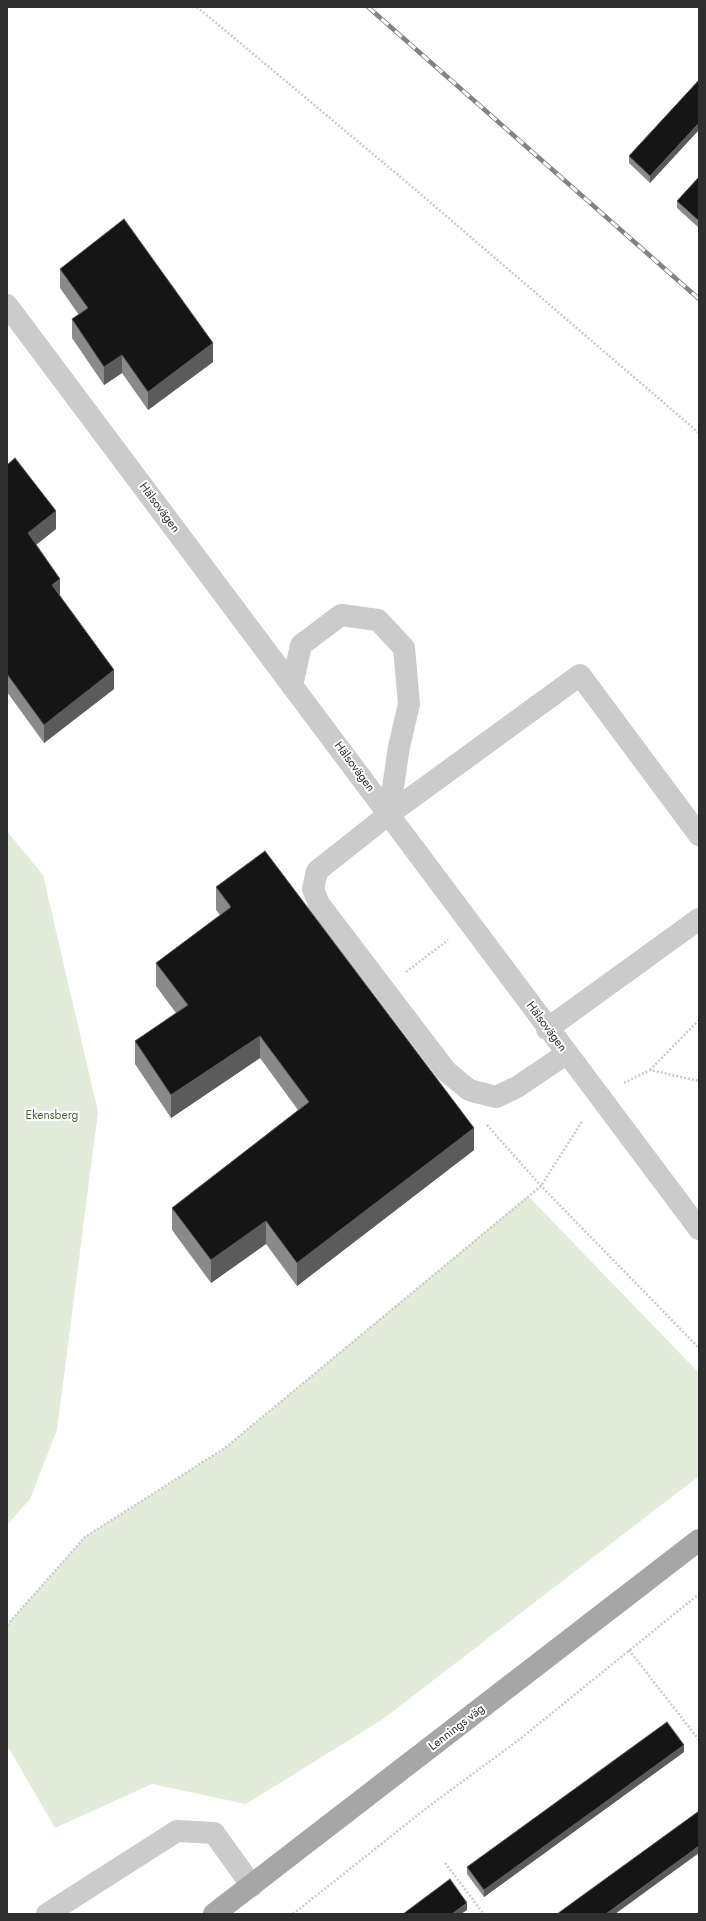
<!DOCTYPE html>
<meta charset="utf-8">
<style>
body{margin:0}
#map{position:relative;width:706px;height:1921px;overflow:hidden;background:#fff;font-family:Jost,sans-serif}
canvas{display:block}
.frame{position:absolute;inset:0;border:8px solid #2e2e2e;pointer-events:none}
</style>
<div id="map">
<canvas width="706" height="1921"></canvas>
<div class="frame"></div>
</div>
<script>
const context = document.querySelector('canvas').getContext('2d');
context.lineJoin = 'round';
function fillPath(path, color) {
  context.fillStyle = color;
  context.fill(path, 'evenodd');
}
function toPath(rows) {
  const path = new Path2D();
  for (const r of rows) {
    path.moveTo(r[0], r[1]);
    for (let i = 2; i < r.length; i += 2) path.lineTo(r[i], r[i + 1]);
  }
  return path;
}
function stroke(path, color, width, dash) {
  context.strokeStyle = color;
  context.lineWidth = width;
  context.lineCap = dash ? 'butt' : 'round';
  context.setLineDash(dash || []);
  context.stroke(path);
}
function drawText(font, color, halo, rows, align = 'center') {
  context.font = font + ' Jost,sans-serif';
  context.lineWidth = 4;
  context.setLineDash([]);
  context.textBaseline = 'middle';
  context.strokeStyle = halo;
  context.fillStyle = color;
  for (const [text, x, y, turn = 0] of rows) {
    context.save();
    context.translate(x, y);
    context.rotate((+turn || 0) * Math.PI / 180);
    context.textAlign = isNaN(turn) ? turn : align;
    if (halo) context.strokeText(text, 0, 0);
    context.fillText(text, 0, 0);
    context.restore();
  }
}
const green = toPath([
 [7,831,43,875,98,1112,57,1430,30,1499,7,1525],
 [528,1196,699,1373,699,1476,383,1719,246,1804,152,1784,55,1828,7,1745,7,1625,85,1537,225,1448]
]);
const path = toPath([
 [197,7,410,185,699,433],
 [406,972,448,940],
 [650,1070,699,1020],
 [624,1083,650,1070,699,1081],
 [487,1125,541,1186,699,1348],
 [7,1625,85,1537,225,1448,541,1186,583,1120],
 [629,1650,699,1740],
 [445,1863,484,1914],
 [293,1914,428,1807,520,1739,699,1594]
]);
const minor = toPath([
 [7,305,699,1229],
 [292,686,301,645,341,615,378,620,404,648,409,704,399,747,389,814],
 [547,1029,699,919],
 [566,1054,517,1087,496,1097,469,1090,446,1071,319,904,313,889,317,871,389,814,580,675,699,835],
 [47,1914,177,1831,214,1833,252,1886]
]);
const major = toPath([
 [214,1914,699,1540]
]);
const rail = toPath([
 [368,7,699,299]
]);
const wall = toPath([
 [699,80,650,183,629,163,629,156],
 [699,177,699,228,677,208,677,201],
 [60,269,213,362,148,410,122,373,104,385,72,338,72,319,79,315,60,288],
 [7,465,56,529,36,545,60,597,114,689,44,743,7,692],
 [216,887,474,1150,297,1286,266,1244,211,1283,172,1230,172,1208,298,1110,260,1058,171,1118,135,1064,135,1041,176,1013,156,986,156,963,220,915,216,910],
 [684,1752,484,1897,467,1874,467,1867]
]);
const shadedWall = toPath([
 [699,123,699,130,650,183,650,176],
 [213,343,213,362,148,410,148,392],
 [122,355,122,373,104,385,104,367],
 [56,511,56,529,28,551,28,533],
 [60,579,60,597,52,585],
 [114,670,114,689,44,743,44,725],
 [260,1036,260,1058,171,1118,171,1095],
 [474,1128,474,1150,297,1286,297,1263],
 [266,1221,266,1244,211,1283,211,1260],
 [684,1745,684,1752,484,1897,484,1890],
 [699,1846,699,1853,615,1914,606,1914],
 [467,1903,467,1910,461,1914,452,1914]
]);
const building = toPath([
 [699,80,699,123,650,176,629,156,699,80],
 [699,177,699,221,677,201,699,177],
 [124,219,213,343,148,392,122,355,104,367,72,319,88,308,60,269,124,219],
 [15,458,56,511,28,533,60,579,52,585,114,670,44,725,7,674,7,465,15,458],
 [265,851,474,1128,297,1263,266,1221,211,1260,172,1208,309,1102,260,1036,171,1095,135,1041,188,1005,156,963,231,907,216,887,265,851],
 [667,1722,684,1745,484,1890,467,1867,667,1722],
 [699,1811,699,1846,606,1914,557,1914,699,1811],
 [450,1879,467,1903,452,1914,403,1914,450,1879]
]);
const streetNames = [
 ["Hälsovägen",159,508,53],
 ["Hälsovägen",354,767,53],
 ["Hälsovägen",546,1027,53],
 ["Lennings väg",457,1728,-38]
];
const parkNames = [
 ["Ekensberg",52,1116]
];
fillPath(green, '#e3ecdb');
stroke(path, '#cbcbcb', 2.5, [2, 2]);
stroke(minor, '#cbcbcb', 22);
stroke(major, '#a6a6a6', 22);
stroke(rail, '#838383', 4.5);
stroke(rail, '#fff', 3, [9]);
fillPath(wall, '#8a8a8a');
fillPath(shadedWall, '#5b5b5b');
fillPath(building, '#151515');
stroke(building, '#5b5b5b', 1);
drawText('12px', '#2e2e2e', '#fff', streetNames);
drawText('12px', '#4d6a3a', '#fff', parkNames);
</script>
